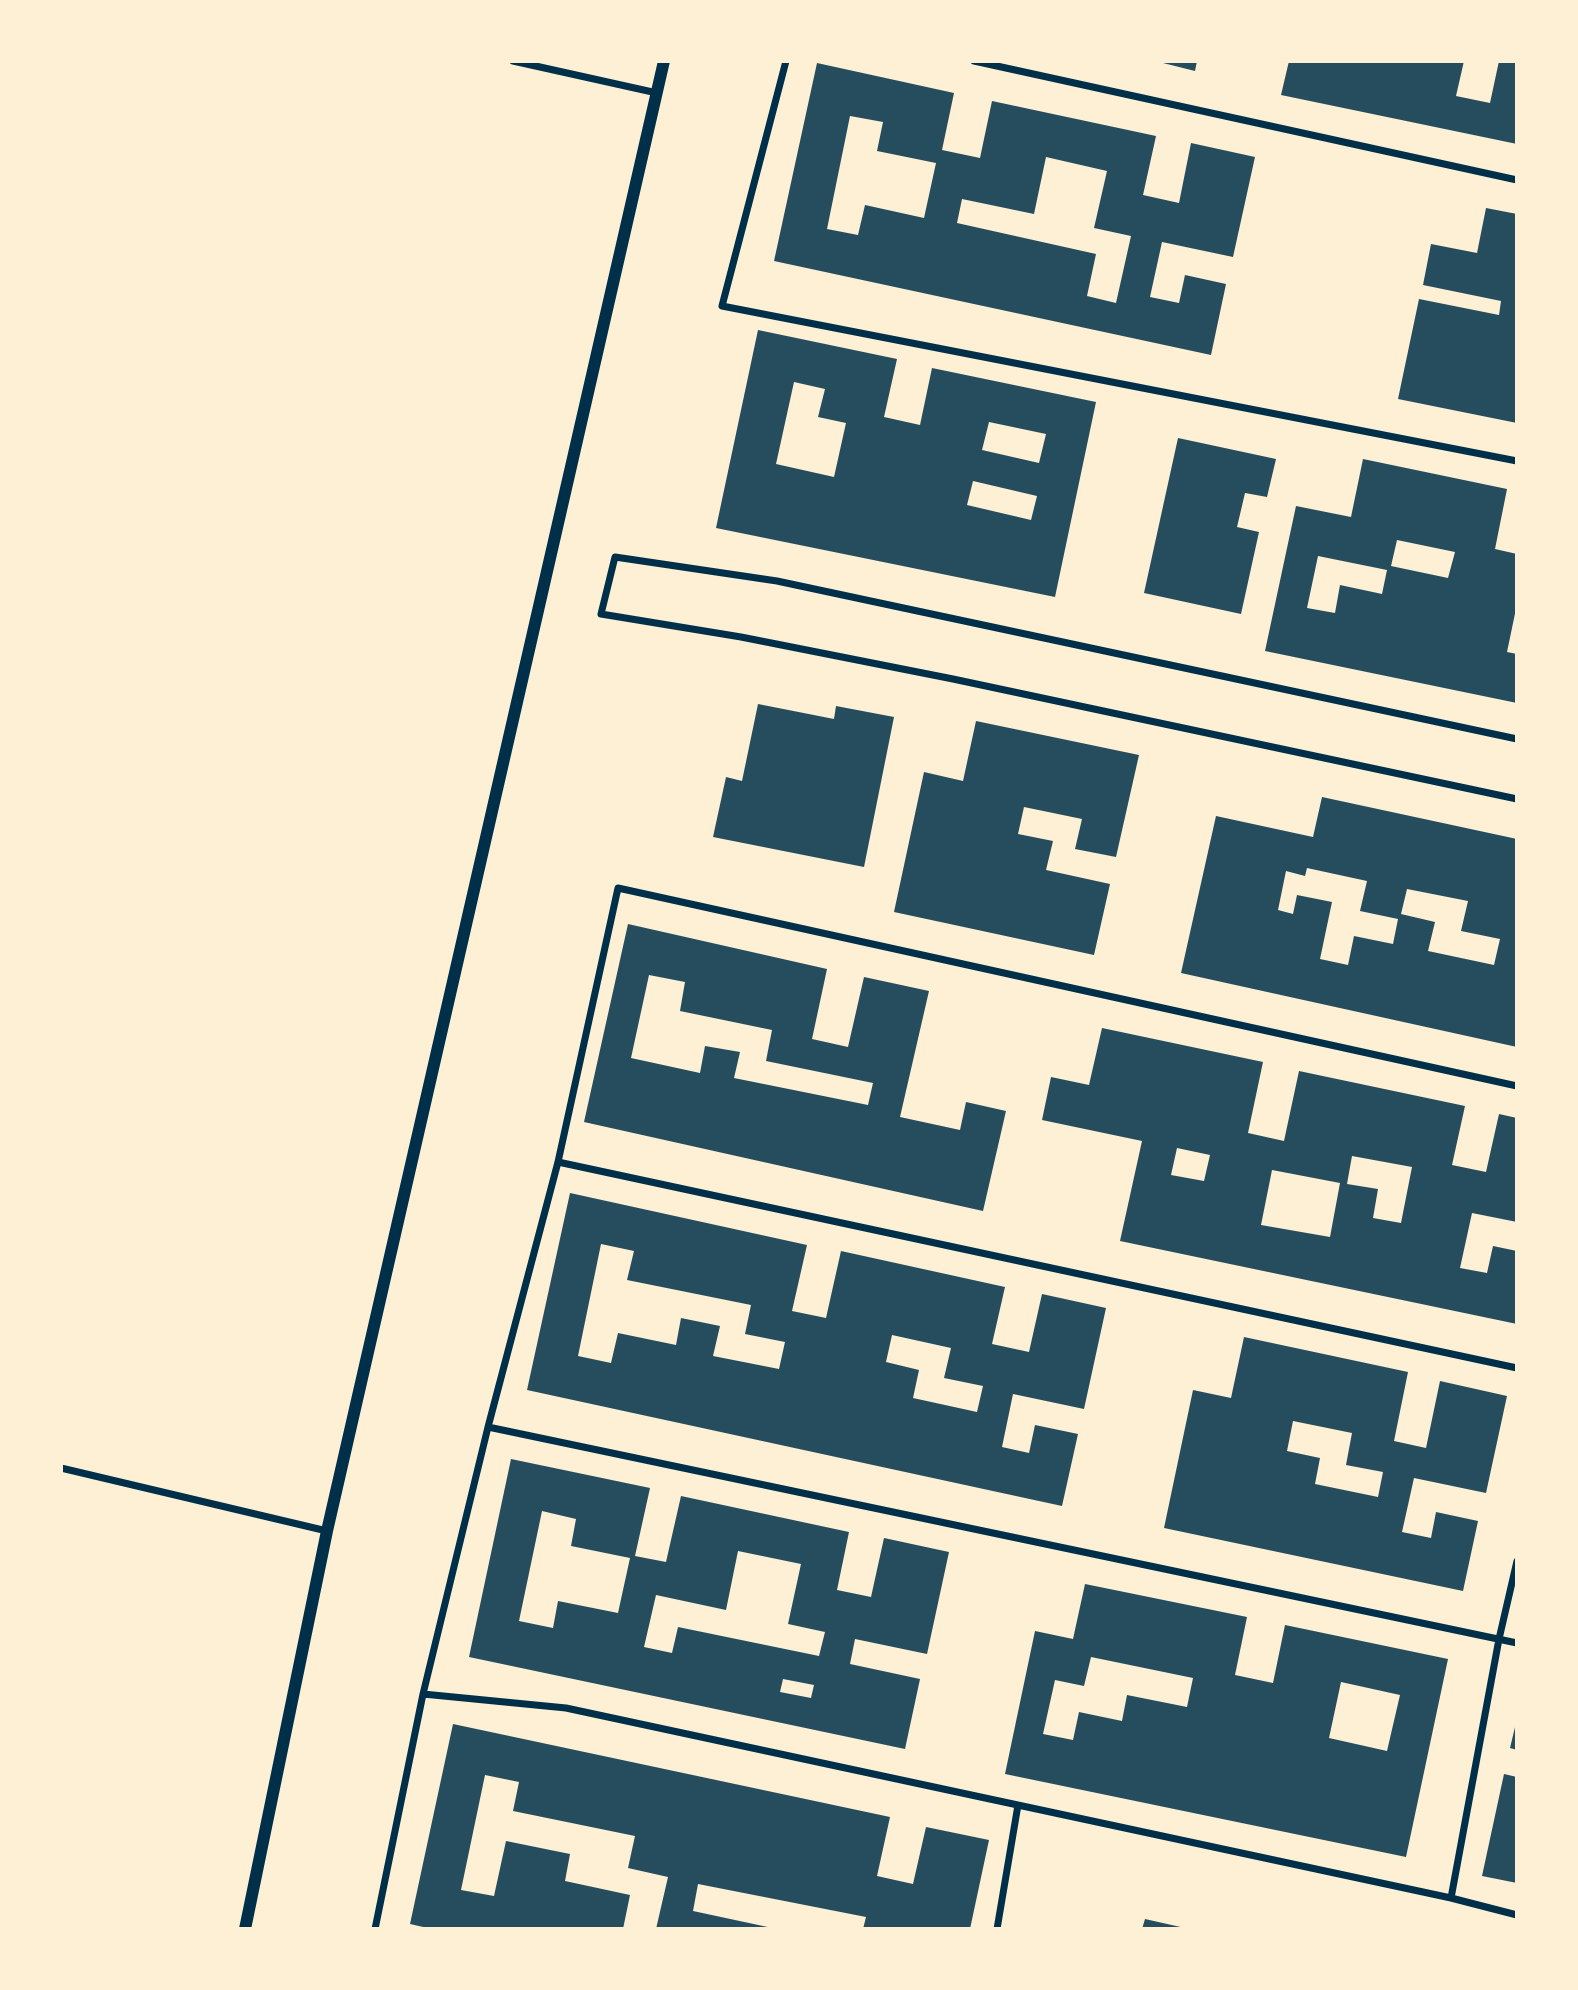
<!DOCTYPE html>
<style>
body{margin:0}
#map{position:relative;width:1578px;height:1990px;overflow:hidden;background:#fdf0d5;font-family:Karla,sans-serif}
canvas{display:block}
.frame{position:absolute;inset:0;border:63px solid #fdf0d5;pointer-events:none}
</style>
<div id="map">
<canvas width="1578" height="1990"></canvas>
<div class="frame"></div>
</div>
<script>
const context = document.querySelector('canvas').getContext('2d');
context.lineJoin = 'round';
function fillPath(path, color) {
  context.fillStyle = color;
  context.fill(path, 'evenodd');
}
function toPath(rows) {
  const path = new Path2D();
  for (const r of rows) {
    path.moveTo(r[0], r[1]);
    for (let i = 2; i < r.length; i += 2) path.lineTo(r[i], r[i + 1]);
  }
  return path;
}
function stroke(path, color, width, dash) {
  context.strokeStyle = color;
  context.lineWidth = width;
  context.lineCap = dash ? 'butt' : 'round';
  context.setLineDash(dash || []);
  context.stroke(path);
}
const building = toPath([
 [1155,61,1197,61,1195,71],
 [1289,61,1464,61,1456,96,1490,103,1499,61,1517,61,1517,144,1281,95],
 [817,63,954,93,942,150,980,158,992,101,1156,136,1143,195,1179,203,1191,143,1255,157,1233,257,1162,242,1150,297,1179,303,1185,275,1226,284,1211,355,774,261],
 [850,116,883,122,877,151,936,163,924,218,865,205,858,235,827,229],
 [1046,157,1107,171,1094,228,1131,236,1116,303,1087,296,1096,254,957,223,962,199,1034,214],
 [1486,208,1517,214,1517,423,1398,399,1419,299,1499,315,1501,301,1423,285,1431,244,1477,253],
 [758,330,897,359,884,417,920,425,932,368,1096,402,1055,597,716,528],
 [794,382,825,389,818,417,846,423,834,477,776,464],
 [989,422,1046,434,1039,463,982,450],
 [973,481,1037,496,1031,520,967,505],
 [1178,438,1276,459,1267,497,1245,493,1237,527,1259,532,1241,614,1144,593],
 [1363,459,1507,489,1495,549,1517,554,1517,604,1507,652,1517,654,1517,703,1265,651,1296,506,1351,517],
 [1397,540,1455,552,1448,578,1391,566],
 [1318,556,1387,570,1382,594,1340,585,1335,613,1307,608],
 [758,704,834,719,836,706,894,717,864,867,713,837,726,777,742,781],
 [976,721,1139,755,1116,857,1075,849,1082,819,1024,807,1018,834,1053,841,1046,870,1110,884,1094,955,894,912,924,772,963,781],
 [1322,797,1517,839,1517,1047,1181,973,1216,816,1313,837],
 [1307,868,1367,881,1360,911,1398,919,1393,944,1354,936,1348,965,1320,959,1332,902,1297,895,1293,914,1278,910,1286,871,1305,876],
 [1407,889,1468,901,1461,931,1500,939,1494,965,1428,951,1435,922,1401,914],
 [628,924,827,969,812,1039,848,1047,864,977,929,991,900,1117,960,1130,966,1102,1006,1111,983,1211,584,1122],
 [649,975,685,982,680,1011,772,1030,766,1061,873,1083,868,1105,734,1078,740,1052,705,1046,700,1073,631,1058],
 [1102,1028,1263,1062,1248,1133,1284,1141,1299,1071,1465,1106,1452,1165,1486,1172,1499,1114,1517,1118,1517,1222,1472,1213,1460,1268,1487,1273,1493,1246,1517,1251,1517,1324,1120,1241,1142,1141,1042,1120,1051,1077,1089,1085],
 [1177,1148,1210,1155,1204,1181,1171,1175],
 [1352,1156,1412,1167,1401,1223,1373,1218,1378,1189,1347,1184],
 [1272,1170,1340,1183,1330,1237,1261,1225],
 [570,1193,807,1245,792,1311,826,1318,841,1251,1005,1287,992,1344,1029,1352,1042,1294,1106,1308,1084,1409,1013,1394,1002,1447,1029,1453,1035,1425,1078,1434,1062,1506,527,1390],
 [601,1244,634,1251,627,1280,751,1305,745,1334,785,1342,779,1369,713,1356,720,1326,681,1318,676,1345,618,1333,611,1363,578,1356],
 [892,1335,951,1348,944,1378,983,1386,977,1412,913,1398,919,1370,886,1362],
 [1244,1337,1408,1372,1394,1441,1426,1448,1440,1381,1507,1396,1486,1493,1414,1478,1402,1532,1431,1538,1436,1512,1478,1521,1463,1591,1164,1528,1193,1390,1231,1398],
 [1293,1421,1352,1433,1346,1465,1383,1472,1378,1497,1315,1484,1320,1458,1287,1451],
 [511,1459,650,1488,635,1556,666,1562,681,1496,849,1532,837,1590,871,1597,884,1538,949,1552,927,1654,855,1639,850,1664,920,1679,905,1749,469,1657],
 [542,1511,576,1519,571,1546,630,1558,618,1613,558,1601,553,1628,519,1621],
 [738,1551,801,1564,788,1624,825,1632,819,1656,678,1627,672,1653,644,1647,656,1595,726,1610],
 [783,1679,814,1685,811,1698,780,1692],
 [1085,1584,1247,1617,1235,1675,1273,1683,1285,1625,1448,1659,1406,1857,1005,1774,1035,1631,1073,1639],
 [1091,1657,1193,1678,1187,1707,1127,1695,1122,1721,1079,1712,1073,1740,1043,1734,1055,1680,1084,1686],
 [1341,1682,1400,1695,1387,1751,1329,1738],
 [1516,1723,1517,1723,1517,1750,1510,1748],
 [453,1724,890,1817,877,1876,913,1884,926,1827,989,1840,970,1929,863,1929,866,1917,698,1884,693,1911,777,1929,656,1929,668,1877,628,1868,635,1836,513,1811,519,1782,485,1775,461,1890,494,1896,506,1841,570,1854,565,1881,630,1895,623,1929,432,1929,410,1924],
 [1504,1774,1517,1777,1517,1883,1482,1876],
 [1145,1919,1185,1928,1185,1929,1142,1929]
]);
const minor = toPath([
 [513,61,657,93],
 [786,61,722,306,1517,461],
 [974,61,1517,180],
 [1517,739,777,581,615,557,601,614,741,637,953,679,1517,799],
 [558,1162,1517,1368],
 [488,1427,558,1162,618,888,1517,1086],
 [61,1468,327,1531],
 [423,1694,566,1708,1451,1898,1517,1915],
 [1451,1898,1499,1639,1517,1561],
 [375,1929,423,1694,488,1427,1517,1643],
 [997,1929,1018,1805]
]);
const tertiary = toPath([
 [245,1929,327,1531,664,61]
]);
fillPath(building, '#264d5e');
stroke(minor, '#003049', 7);
stroke(tertiary, '#003049', 12);
</script>
